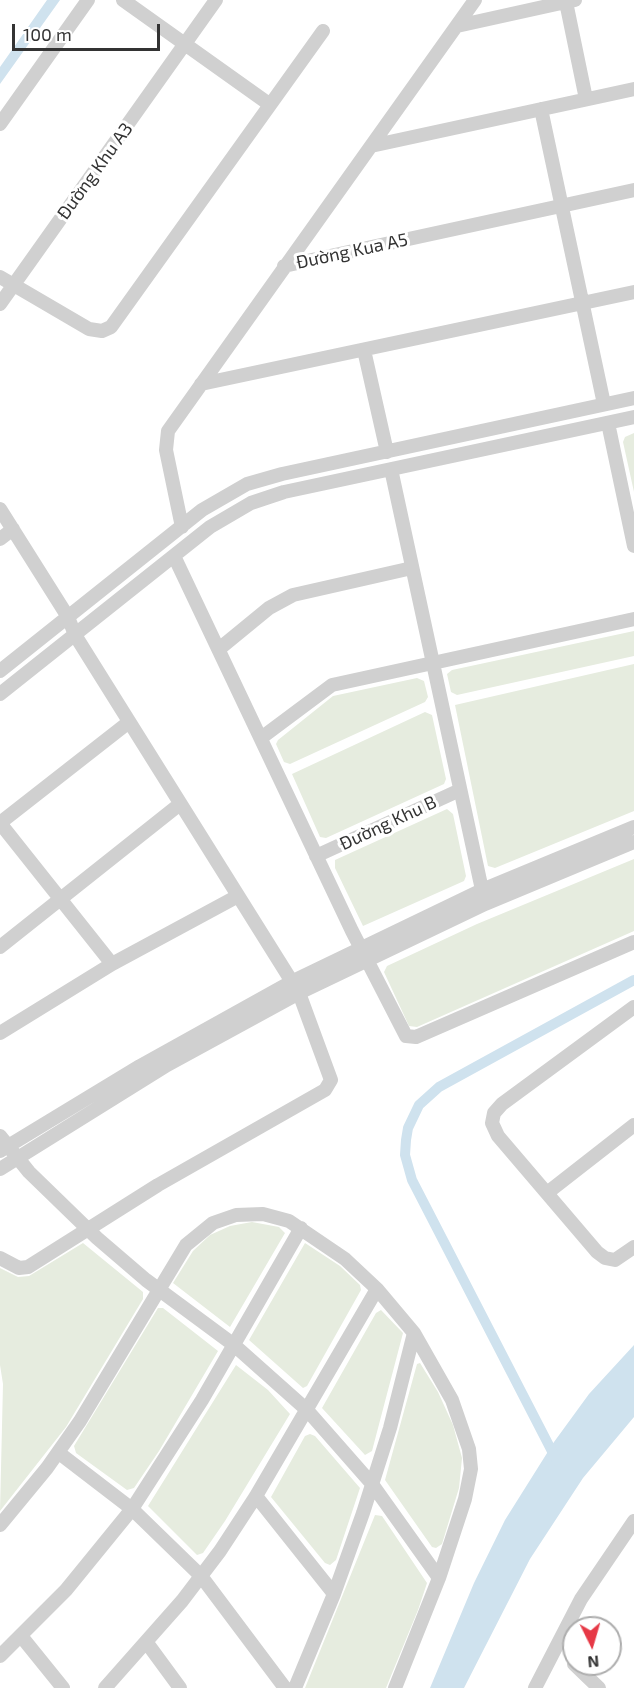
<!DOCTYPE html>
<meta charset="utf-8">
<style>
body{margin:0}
#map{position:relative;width:634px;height:1688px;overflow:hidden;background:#fff;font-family:"Exo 2",sans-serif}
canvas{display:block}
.north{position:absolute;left:562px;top:1616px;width:60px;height:60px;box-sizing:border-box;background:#fff;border:2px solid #adadad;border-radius:50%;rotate:175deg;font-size:16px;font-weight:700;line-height:24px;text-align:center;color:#333}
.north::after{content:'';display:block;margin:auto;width:21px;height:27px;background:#e63946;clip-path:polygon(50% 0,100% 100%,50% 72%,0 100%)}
.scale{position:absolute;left:12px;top:24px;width:148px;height:27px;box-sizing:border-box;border:3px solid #333;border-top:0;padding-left:8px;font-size:18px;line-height:21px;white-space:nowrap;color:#333;-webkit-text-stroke:4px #fff;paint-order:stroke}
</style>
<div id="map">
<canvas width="634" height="1688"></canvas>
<div class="north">N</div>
<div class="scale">100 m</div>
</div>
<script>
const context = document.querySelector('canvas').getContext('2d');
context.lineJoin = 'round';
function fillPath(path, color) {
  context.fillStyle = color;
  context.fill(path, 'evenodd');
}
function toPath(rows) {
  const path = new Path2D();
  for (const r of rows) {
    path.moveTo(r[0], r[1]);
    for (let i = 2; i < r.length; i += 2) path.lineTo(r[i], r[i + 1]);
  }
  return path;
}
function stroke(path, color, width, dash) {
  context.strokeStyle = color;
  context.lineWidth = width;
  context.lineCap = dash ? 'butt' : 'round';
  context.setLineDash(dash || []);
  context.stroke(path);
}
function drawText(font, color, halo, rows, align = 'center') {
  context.font = font + ' "Exo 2",sans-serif';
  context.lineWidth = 6;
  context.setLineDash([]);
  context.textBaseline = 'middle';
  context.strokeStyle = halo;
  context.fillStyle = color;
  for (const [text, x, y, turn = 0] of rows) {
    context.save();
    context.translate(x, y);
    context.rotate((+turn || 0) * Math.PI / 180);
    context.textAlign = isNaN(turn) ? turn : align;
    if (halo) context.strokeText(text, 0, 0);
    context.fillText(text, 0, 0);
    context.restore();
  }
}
const green = toPath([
 [634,433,634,492,623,442,625,437],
 [634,631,634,656,457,695,451,692,447,674,452,670],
 [634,664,634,811,495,868,488,866,455,705],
 [417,678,424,681,428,697,425,702,290,764,284,762,276,744,278,740,333,696],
 [425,712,432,715,446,779,444,784,326,838,320,837,292,774],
 [447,809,453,814,466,876,464,881,363,926,335,868,335,860],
 [634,859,634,931,417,1027,409,1026,384,972,387,966,477,924],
 [252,1222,279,1227,285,1233,230,1327,173,1283,193,1251,210,1235,230,1226],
 [83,1243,143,1292,143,1299,66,1427,0,1511,3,1384,0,1365,0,1268,18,1277,29,1276],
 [305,1243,340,1266,360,1285,361,1290,307,1386,303,1388,249,1340],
 [158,1308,163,1308,218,1351,159,1451,134,1488,127,1490,76,1453,74,1446],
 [381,1310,403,1333,372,1451,365,1455,322,1408,376,1313],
 [420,1363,438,1392,453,1425,462,1458,459,1488,442,1544,436,1548,432,1547,385,1480,417,1364],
 [236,1365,268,1390,290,1414,225,1521,203,1553,197,1555,148,1506],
 [310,1434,315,1436,360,1488,336,1560,330,1565,325,1563,271,1497,305,1436],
 [375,1515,382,1516,427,1583,418,1610,386,1688,305,1688]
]);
const water = toPath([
 [47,0,60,0,0,84,0,67],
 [634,1345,634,1417,583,1478,530,1559,464,1688,430,1688,474,1583,505,1520,554,1442,589,1394]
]);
const canal = toPath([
 [557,1461,412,1180,405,1155,406,1140,408,1128,419,1105,439,1087,634,980]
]);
const minor = toPath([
 [123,0,269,104],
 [566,2,586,99],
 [457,26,575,0],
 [541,109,604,404],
 [0,124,88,0],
 [371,146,634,89],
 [284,266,634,190],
 [0,277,89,329,102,331,111,327,323,31],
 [0,304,216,0],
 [364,350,387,452],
 [201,384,634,292],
 [608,423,634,546],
 [391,469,484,899],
 [0,509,68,617,75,635,299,993,331,1080,325,1090,158,1185,28,1267,19,1268,0,1258],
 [182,527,166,450,168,431,475,0],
 [0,539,13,529],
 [174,556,352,931,406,1036,416,1037,634,942],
 [219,649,269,608,293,595,412,568],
 [0,671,202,510,247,484,282,474,634,398],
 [0,694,210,527,251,503,284,492,634,417],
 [261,738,332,685,634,619],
 [0,823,112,964],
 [0,823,129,722],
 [316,856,460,790],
 [0,947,180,804],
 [634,1007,502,1104,494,1113,492,1123,498,1136,597,1252,605,1258,615,1260,634,1247],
 [0,1033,112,964,238,896],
 [0,1136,29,1172,97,1238,146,1280,234,1345,307,1410,372,1484,439,1578],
 [0,1151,140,1066,291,982,482,890,634,827],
 [0,1169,167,1065,299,993,485,904,634,842],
 [547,1193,634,1125],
 [59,1453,132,1509,201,1576,285,1688],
 [256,1496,334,1594],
 [0,1525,47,1468,80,1421,186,1245,213,1223,236,1215,263,1214,289,1221,345,1259,377,1289,414,1333,452,1400,469,1449,471,1469,465,1499,439,1578,395,1688],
 [21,1636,63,1688],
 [147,1643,180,1688],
 [0,1656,66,1590,132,1509,202,1400,301,1228],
 [574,1664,599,1688],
 [105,1688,182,1601,220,1551,256,1496,377,1289],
 [295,1688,334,1594,363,1513,390,1428,414,1333],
 [535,1688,581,1599,634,1521]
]);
const streetNames = [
 ["Đường Khu A3",95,171,-54],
 ["Đường Kua A5",352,251,-12],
 ["Đường Khu B",388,823,-25]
];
fillPath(green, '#e6ecdf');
fillPath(water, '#cfe2ee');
stroke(canal, '#cfe2ee', 10);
stroke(minor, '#d0d0d0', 14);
drawText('18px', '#333', '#fff', streetNames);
</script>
